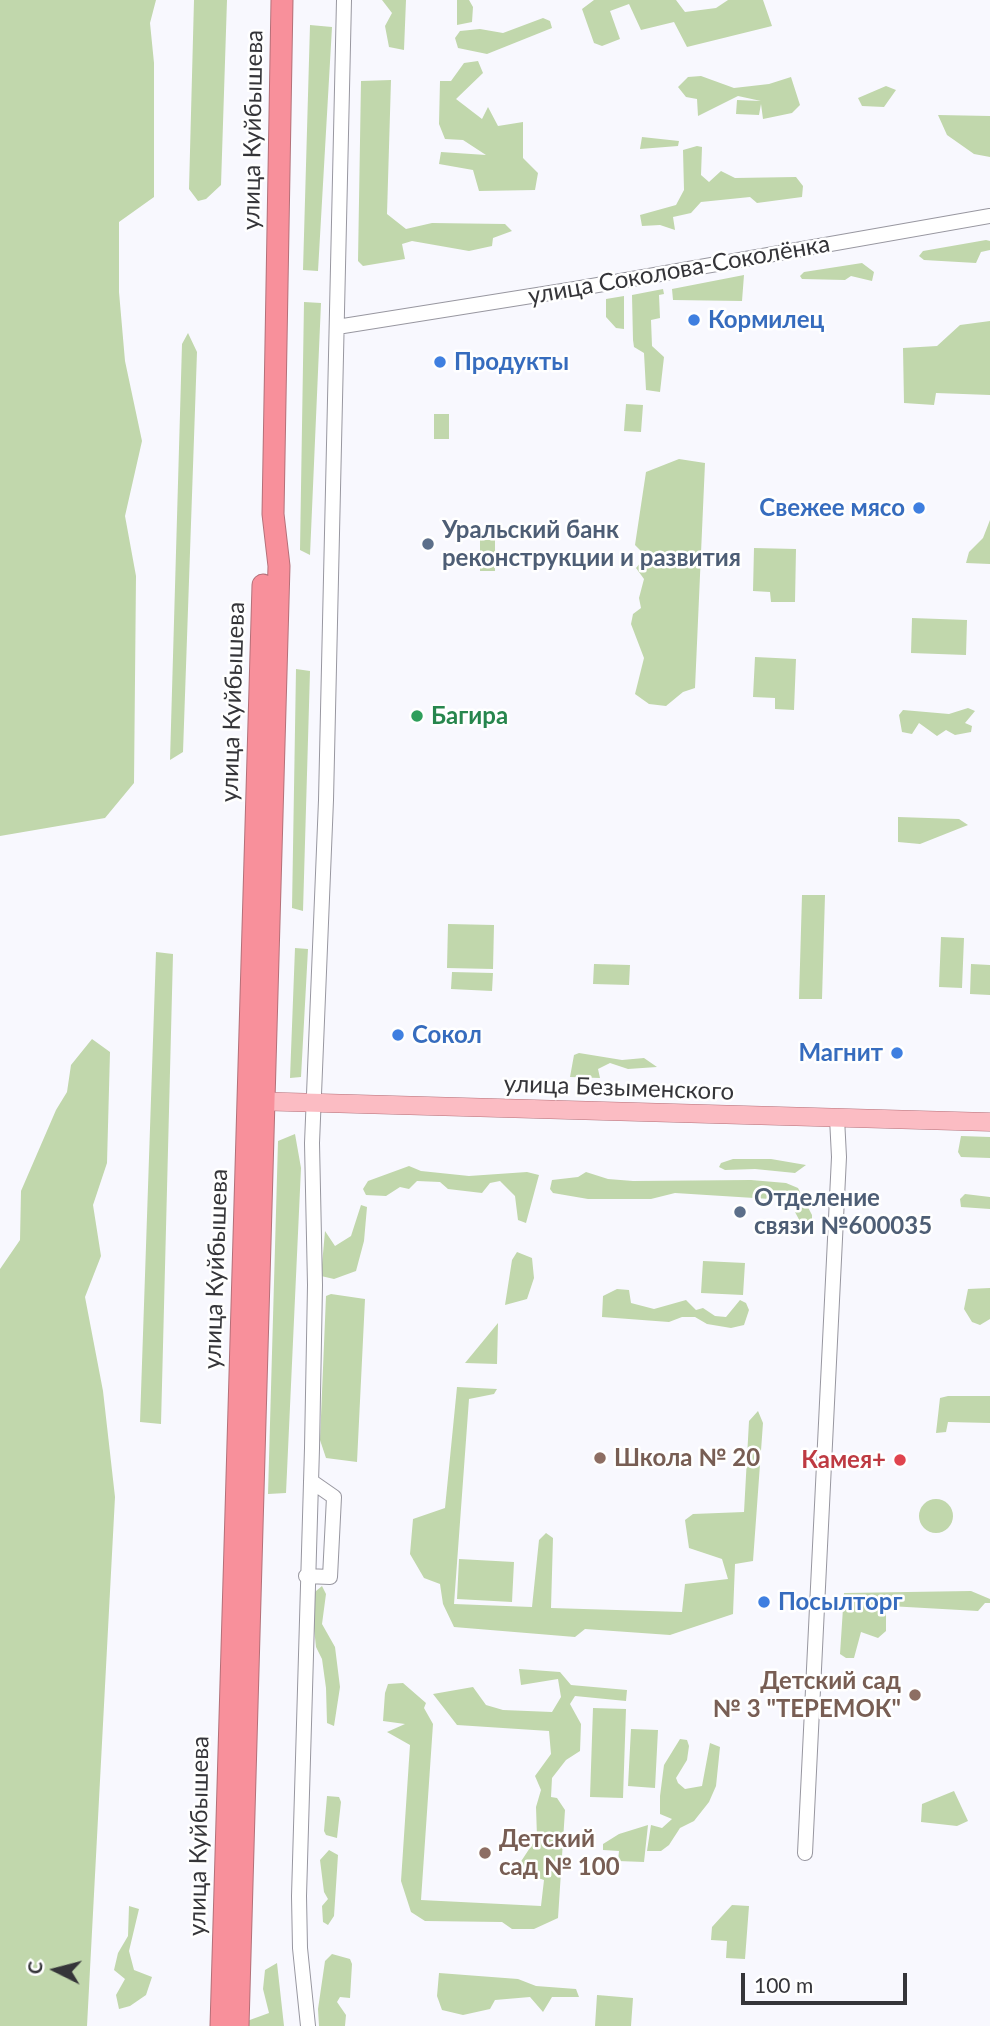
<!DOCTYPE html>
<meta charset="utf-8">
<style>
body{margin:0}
#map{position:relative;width:990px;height:2026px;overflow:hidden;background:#f8f8fe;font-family:Lato,sans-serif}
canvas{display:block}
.north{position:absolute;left:21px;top:1935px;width:70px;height:70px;-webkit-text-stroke:5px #fff;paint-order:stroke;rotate:276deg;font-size:19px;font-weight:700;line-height:28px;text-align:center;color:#353539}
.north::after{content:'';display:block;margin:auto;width:24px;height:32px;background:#353539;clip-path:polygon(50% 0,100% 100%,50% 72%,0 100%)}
.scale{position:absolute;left:741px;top:1973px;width:166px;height:32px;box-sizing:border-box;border:4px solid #353539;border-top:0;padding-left:9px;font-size:21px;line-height:24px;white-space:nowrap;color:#353539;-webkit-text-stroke:5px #fff;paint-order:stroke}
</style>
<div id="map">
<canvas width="990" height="2026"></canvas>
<div class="north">С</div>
<div class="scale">100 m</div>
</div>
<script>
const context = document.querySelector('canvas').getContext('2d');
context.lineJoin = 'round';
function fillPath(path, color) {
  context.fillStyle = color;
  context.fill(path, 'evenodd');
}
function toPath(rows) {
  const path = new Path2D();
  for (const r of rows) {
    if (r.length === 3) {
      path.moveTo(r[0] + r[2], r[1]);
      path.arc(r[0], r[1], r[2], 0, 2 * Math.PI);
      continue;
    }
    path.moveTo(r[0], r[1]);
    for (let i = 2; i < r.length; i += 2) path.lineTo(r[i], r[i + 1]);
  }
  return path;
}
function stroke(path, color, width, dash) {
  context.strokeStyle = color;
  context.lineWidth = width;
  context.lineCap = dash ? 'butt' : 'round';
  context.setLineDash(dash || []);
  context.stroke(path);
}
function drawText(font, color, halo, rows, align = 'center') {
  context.font = font + ' Lato,sans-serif';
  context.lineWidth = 5;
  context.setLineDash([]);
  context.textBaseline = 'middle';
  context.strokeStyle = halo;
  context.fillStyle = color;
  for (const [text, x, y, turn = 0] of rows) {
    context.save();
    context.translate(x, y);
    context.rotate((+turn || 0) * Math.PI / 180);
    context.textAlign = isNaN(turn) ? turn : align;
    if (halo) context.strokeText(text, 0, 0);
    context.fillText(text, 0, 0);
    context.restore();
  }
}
const green = toPath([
 [0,0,156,0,150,23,154,63,154,197,119,222,119,292,125,361,142,441,125,516,136,576,134,783,105,818,0,836],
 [194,0,227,0,221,185,206,199,198,201,189,189],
 [382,0,406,0,404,50,389,47,385,26,392,13],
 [457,0,469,0,473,7,472,22,457,25],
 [594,0,676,0,685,12,716,8,728,0,763,0,772,26,687,47,674,22,641,30,629,4,610,11,620,39,602,46,594,43,582,9],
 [543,18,550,21,552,28,487,54,458,48,455,38,460,31,480,29,503,33],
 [310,25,332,27,318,271,303,270],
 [478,61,483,73,456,99,482,119,488,107,498,126,523,122,523,158,538,173,535,190,479,191,473,170,439,164,441,152,486,155,463,140,445,139,439,124,440,81,451,81,464,63],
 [701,76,734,88,769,84,791,77,800,105,792,113,763,119,761,104,759,115,736,114,737,100,761,101,738,96,698,116,697,99,686,97,678,87,688,77],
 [391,80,387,214,406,229,432,223,505,224,512,231,493,238,492,246,469,251,412,241,402,244,405,259,363,266,358,261,361,81],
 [886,86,896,90,884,107,862,106,858,98],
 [938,115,990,116,990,157,974,154,947,135],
 [642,137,679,141,678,146,640,149],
 [697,146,702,147,701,175,709,182,721,171,735,178,796,177,803,186,802,197,757,203,750,197,701,202,691,213,673,217,675,230,660,225,642,226,640,215,676,205,684,190,683,150],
 [986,240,990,241,990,250,981,252,976,263,924,260,919,256,923,251],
 [862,263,874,272,872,281,851,276,845,280,802,279,800,276,804,272],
 [744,275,742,301,673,300,672,289],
 [663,289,664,294,659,295,660,318,651,320,652,346,664,357,660,392,646,390,644,353,634,347,633,340,632,295],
 [624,296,624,329,616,328,606,317,606,299],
 [304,302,321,303,310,555,300,550],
 [990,321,990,395,936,393,934,405,904,403,903,348,937,346,960,325],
 [188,333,197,352,183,752,170,760,182,344],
 [626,404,643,405,641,432,624,431],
 [434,414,449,414,449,439,434,439],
 [679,459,705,463,695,688,683,692,666,706,649,704,635,694,644,658,631,624,633,614,641,608,639,598,644,579,636,568,646,556,635,545,646,472],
 [990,520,990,564,966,563,969,552,983,538],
 [480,540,495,540,495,571,480,571],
 [754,548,796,549,795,602,771,602,770,592,753,591],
 [912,618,967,620,966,655,911,653],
 [755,657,796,659,794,710,775,709,775,698,753,697],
 [296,669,310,671,303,911,292,908],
 [968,708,975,711,965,723,972,726,971,732,955,735,946,730,937,736,919,723,912,734,902,732,899,715,903,710,949,714],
 [898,817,959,819,968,825,920,844,898,842],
 [802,895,825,895,822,999,799,999],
 [448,924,494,925,493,969,447,968],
 [941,937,964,938,962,988,939,987],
 [295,948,308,949,301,1077,290,1078],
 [156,952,173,954,161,1424,140,1422],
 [594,964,630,965,629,985,593,984],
 [971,964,990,965,990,995,970,994],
 [452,972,493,973,492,991,451,989],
 [92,1039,110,1052,107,1163,93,1205,101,1256,85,1297,103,1391,115,1497,87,2026,0,2026,0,1269,20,1240,21,1191,56,1110,67,1092,71,1065],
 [579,1053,622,1060,644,1058,657,1067,628,1069,610,1063,598,1069,600,1078,570,1077,574,1055],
 [295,1134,301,1168,286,1493,268,1494,278,1141],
 [961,1136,990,1137,990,1158,961,1157,958,1152],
 [733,1159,771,1159,806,1165,795,1173,755,1169,725,1170,719,1167,721,1163],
 [409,1166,421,1171,469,1176,527,1172,539,1175,526,1223,518,1220,515,1196,500,1181,490,1183,482,1193,448,1189,440,1182,417,1181,409,1189,400,1187,386,1196,366,1195,363,1189,368,1181],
 [586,1172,608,1179,633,1181,751,1180,786,1183,798,1188,812,1215,812,1223,804,1229,795,1212,793,1198,784,1192,774,1194,770,1199,675,1193,651,1199,588,1199,553,1193,550,1189,552,1180,578,1177],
 [965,1194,990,1197,990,1209,961,1207,960,1199],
 [361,1205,367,1207,364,1241,356,1271,334,1279,321,1276,325,1231,335,1246,351,1236],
 [517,1252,532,1258,534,1278,527,1299,505,1305,512,1260],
 [703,1261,745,1263,743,1295,701,1293],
 [990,1288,990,1319,980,1325,972,1322,964,1309,968,1289],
 [617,1289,629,1290,631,1303,654,1309,686,1300,696,1310,703,1308,715,1316,726,1317,740,1300,746,1303,749,1310,744,1325,731,1328,707,1324,695,1317,682,1317,669,1322,602,1317,603,1296],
 [331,1294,365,1299,357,1462,326,1458,320,1440,326,1296],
 [498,1323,497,1364,465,1363],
 [457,1387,497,1389,494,1394,469,1399,454,1604,532,1607,539,1540,546,1533,553,1538,551,1608,682,1612,685,1584,728,1579,722,1559,689,1548,685,1520,693,1514,744,1512,749,1421,758,1411,763,1423,753,1561,735,1564,733,1614,670,1635,585,1629,575,1637,454,1627,443,1604,440,1584,424,1578,410,1554,413,1519,445,1508],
 [948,1396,990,1396,990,1423,948,1422,946,1432,936,1433,940,1398],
 [936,1516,17],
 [459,1559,514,1562,512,1602,457,1599],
 [322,1586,326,1594,322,1624,335,1647,340,1687,334,1726,327,1723,326,1688,322,1659,316,1647,311,1600,316,1591],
 [971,1591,990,1599,990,1603,985,1603,978,1611,889,1606,886,1608,886,1631,878,1638,861,1632,854,1658,846,1658,840,1654,844,1593],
 [519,1669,560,1672,571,1685,627,1690,626,1701,575,1696,570,1704,581,1724,580,1751,566,1760,552,1778,551,1797,557,1798,565,1810,558,1918,534,1929,512,1929,502,1922,425,1921,411,1912,401,1881,410,1745,387,1732,405,1724,383,1721,385,1693,388,1684,403,1683,426,1703,424,1708,433,1724,421,1900,541,1906,544,1880,526,1874,520,1863,537,1837,536,1807,541,1790,535,1776,551,1754,549,1731,457,1725,433,1694,473,1687,486,1705,503,1710,552,1712,561,1697,558,1679,521,1685],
 [593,1708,626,1709,623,1798,590,1797],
 [631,1729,658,1730,655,1788,628,1786],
 [680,1739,687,1740,689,1746,687,1760,676,1778,678,1783,685,1789,702,1786,710,1743,720,1747,716,1786,709,1802,694,1821,680,1828,669,1845,661,1851,647,1851,651,1825,662,1828,672,1819,660,1814,660,1796,664,1765],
 [954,1791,968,1821,957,1826,921,1822,922,1804],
 [327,1796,339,1797,341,1802,337,1838,326,1835,324,1831],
 [648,1825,644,1862,618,1861,619,1851,603,1850,603,1844,619,1834],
 [329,1850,338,1855,334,1916,328,1925,323,1922,322,1906,328,1899,324,1892,320,1860],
 [732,1905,749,1906,745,1959,726,1958,727,1941,711,1940,712,1927],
 [129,1906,139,1909,129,1951,134,1970,152,1977,146,1995,130,2006,119,2009,116,1995,125,1979,114,1970,118,1953,128,1936],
 [332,1954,350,1959,352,1964,350,1998,340,1997,337,2002,346,2015,345,2026,319,2026,318,2009,325,1961],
 [277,1963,284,2026,248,2026,247,2021,269,2013,263,1989,265,1970],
 [439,1973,518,1979,536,1986,576,1989,579,1997,552,1997,543,2012,530,1997,495,2000,490,2009,463,2015,442,2010,437,1996],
 [597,1995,633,1998,631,2026,595,2026]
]);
const minor = toPath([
 [337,327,575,289,990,216],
 [306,1576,330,1577,334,1497,311,1481],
 [805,1853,839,1157,837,1118],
 [308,2026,300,1948,299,1896,312,1448,315,1285,312,1143,326,800,344,0]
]);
const major = toPath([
 [252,1101,990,1122]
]);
const highway = toPath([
 [221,2026,263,585],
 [238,2026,279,566,273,514,282,0]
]);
const markers = [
 [694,320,7,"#3f7fe0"],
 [440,362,7,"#3f7fe0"],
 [919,508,7,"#3f7fe0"],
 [428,544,7,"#5c6f8a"],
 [417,716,7,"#2e9e5b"],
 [398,1035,7,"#3f7fe0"],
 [897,1053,7,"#3f7fe0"],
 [740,1212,7,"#5c6f8a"],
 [600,1458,7,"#8d6e63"],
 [900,1460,7,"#e0444e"],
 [764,1602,7,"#3f7fe0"],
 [915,1695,7,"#8d6e63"],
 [485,1853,7,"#8d6e63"]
];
const streetNames = [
 ["улица Куйбышева",253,130,-89],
 ["улица Соколова-Соколёнка",679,270,-10],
 ["улица Куйбышева",233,702,-88],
 ["улица Безыменского",619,1088,2],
 ["улица Куйбышева",216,1269,-88],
 ["улица Куйбышева",199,1836,-89]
];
const shopNames = [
 ["Кормилец",708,320],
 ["Продукты",454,362],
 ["Свежее мясо",905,508,"right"],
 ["Сокол",412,1035],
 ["Магнит",883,1053,"right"],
 ["Посылторг",778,1602]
];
const serviceNames = [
 ["Уральский банк",442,530],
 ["реконструкции и развития",442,558],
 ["Отделение",754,1198],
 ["связи №600035",754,1226]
];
const leisureNames = [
 ["Багира",431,716]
];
const educationNames = [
 ["Школа № 20",614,1458],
 ["Детский сад",901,1681,"right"],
 ["№ 3 \"ТЕРЕМОК\"",901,1709,"right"],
 ["Детский",499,1839],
 ["сад № 100",499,1867]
];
const healthNames = [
 ["Камея+",886,1460]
];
fillPath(green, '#c1d7ac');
stroke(minor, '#9897a0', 16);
stroke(major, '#b47079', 19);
stroke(highway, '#b47079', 23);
stroke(minor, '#fff', 14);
stroke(major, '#fbbcc3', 18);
stroke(highway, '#f8909b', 21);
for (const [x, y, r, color] of markers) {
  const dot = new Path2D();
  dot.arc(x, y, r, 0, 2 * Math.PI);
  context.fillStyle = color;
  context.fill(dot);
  stroke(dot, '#fff', 2.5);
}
drawText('24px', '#353539', '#fff', streetNames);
drawText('bold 24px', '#366cbe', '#fff', shopNames, 'left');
drawText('bold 24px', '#4e5e75', '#fff', serviceNames, 'left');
drawText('bold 24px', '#27864d', '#fff', leisureNames, 'left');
drawText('bold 24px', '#785e54', '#fff', educationNames, 'left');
drawText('bold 24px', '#be3a42', '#fff', healthNames, 'right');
</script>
